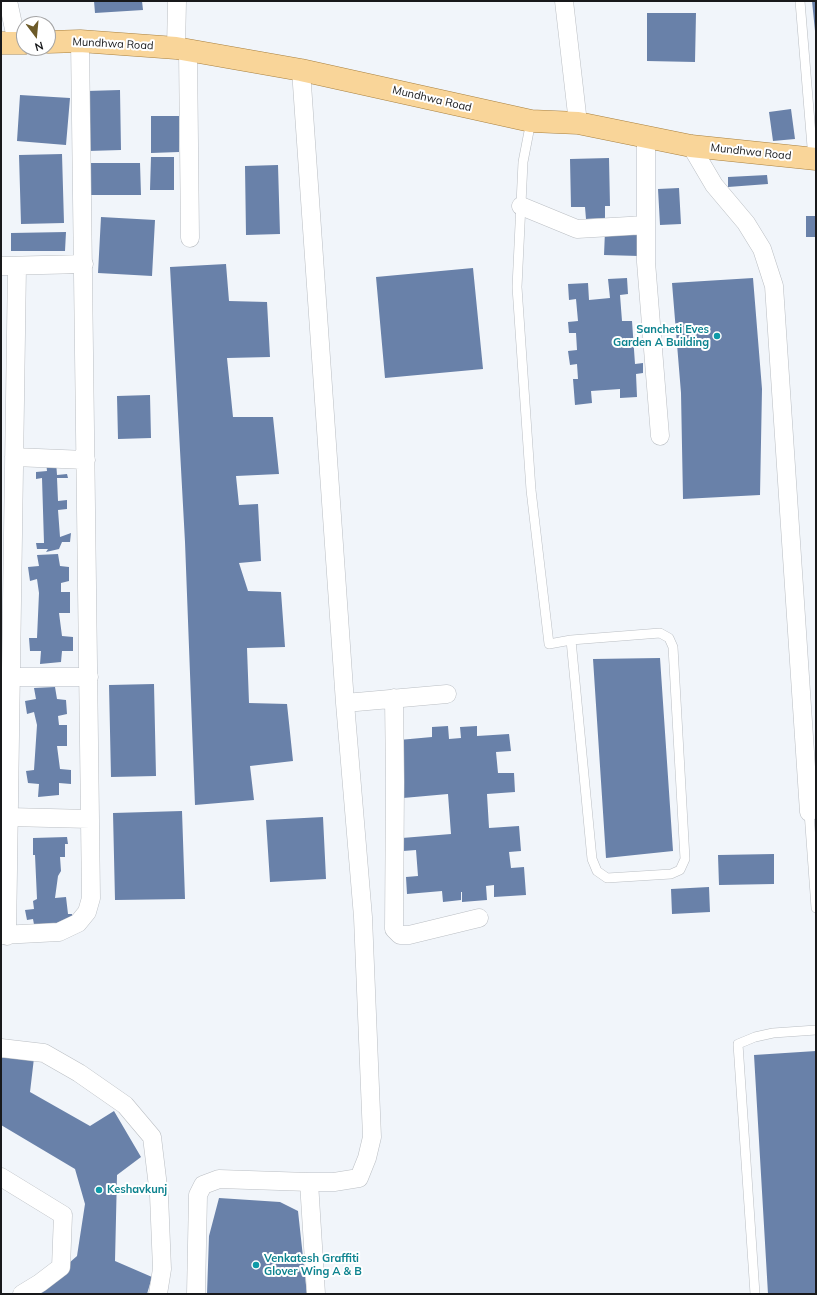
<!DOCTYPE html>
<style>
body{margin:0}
#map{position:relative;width:817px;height:1295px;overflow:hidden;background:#f1f5fa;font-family:Mulish,sans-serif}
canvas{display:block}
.frame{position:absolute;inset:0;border:2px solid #18191b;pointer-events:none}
.north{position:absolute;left:16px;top:16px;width:40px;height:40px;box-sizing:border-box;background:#fff;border:1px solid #a3a3a4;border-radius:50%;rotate:164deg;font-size:11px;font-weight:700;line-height:16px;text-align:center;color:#18191b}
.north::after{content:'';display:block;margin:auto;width:14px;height:18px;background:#6c5a28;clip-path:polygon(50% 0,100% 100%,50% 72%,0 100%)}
</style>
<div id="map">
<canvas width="817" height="1295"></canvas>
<div class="frame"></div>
<div class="north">N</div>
</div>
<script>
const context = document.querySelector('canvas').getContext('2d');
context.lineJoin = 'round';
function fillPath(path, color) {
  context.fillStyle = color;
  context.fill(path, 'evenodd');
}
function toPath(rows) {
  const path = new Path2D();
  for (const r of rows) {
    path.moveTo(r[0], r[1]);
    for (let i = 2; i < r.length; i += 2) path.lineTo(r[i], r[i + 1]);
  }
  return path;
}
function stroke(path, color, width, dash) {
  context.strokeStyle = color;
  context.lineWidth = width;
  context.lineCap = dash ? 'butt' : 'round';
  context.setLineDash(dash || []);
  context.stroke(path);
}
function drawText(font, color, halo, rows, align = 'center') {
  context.font = font + ' Mulish,sans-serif';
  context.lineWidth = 4;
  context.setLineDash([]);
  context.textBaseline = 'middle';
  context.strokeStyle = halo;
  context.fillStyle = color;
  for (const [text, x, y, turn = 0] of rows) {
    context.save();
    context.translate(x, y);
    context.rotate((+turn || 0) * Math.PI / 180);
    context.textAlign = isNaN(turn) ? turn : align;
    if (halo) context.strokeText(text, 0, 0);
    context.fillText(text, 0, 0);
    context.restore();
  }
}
const building = toPath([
 [94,1,142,1,143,10,95,13],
 [812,1,816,1,816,31,815,31],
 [647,13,696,13,695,62,647,61],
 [120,90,121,150,88,151,87,91],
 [20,95,70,98,66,145,17,141],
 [791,109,795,139,773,141,769,112],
 [151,116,179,116,179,152,151,153],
 [62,154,64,223,21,224,19,155],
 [151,157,174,157,174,190,150,190],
 [609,158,610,206,605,206,605,218,586,219,585,207,571,207,570,159],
 [86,163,140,163,141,195,86,195],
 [278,165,280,234,246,235,245,166],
 [767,175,768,184,728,187,728,177],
 [679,188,681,224,660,225,658,189],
 [806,216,816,216,816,237,806,237],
 [101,217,155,220,152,276,98,273],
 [605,231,638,233,639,256,604,255],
 [66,232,65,251,11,251,11,233],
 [226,264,229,301,267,302,270,357,227,358,233,417,273,417,279,474,236,476,239,505,258,504,261,561,239,563,248,591,281,592,285,647,247,648,249,703,287,704,293,761,250,766,254,800,195,805,185,542,170,267],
 [473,268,483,369,385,378,376,277],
 [627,278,628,294,620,295,622,321,632,321,635,364,643,363,643,373,636,374,637,397,620,398,620,389,591,391,592,403,575,405,573,379,578,379,577,364,570,365,568,351,577,350,576,333,569,333,568,322,578,321,576,299,569,300,568,284,588,283,589,300,610,298,608,279],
 [753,278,762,389,760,495,683,499,681,393,672,283],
 [150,395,151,438,118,439,117,396],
 [46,461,56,461,57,475,67,474,68,478,57,478,58,501,67,500,67,509,58,510,60,537,71,533,70,542,62,542,59,549,46,552,48,549,37,549,36,543,44,543,42,478,36,479,36,472,47,471],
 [58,554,60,566,69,567,69,581,61,583,61,592,70,592,70,613,59,613,62,636,73,637,73,651,62,651,61,662,40,664,41,651,30,651,29,638,37,638,39,593,37,579,30,581,28,567,39,566,37,555],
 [660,658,673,851,606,858,593,659],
 [154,684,156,776,111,777,109,685],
 [55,687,57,699,66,700,67,714,58,716,59,725,67,725,67,746,57,746,60,769,71,770,71,784,59,783,59,795,38,797,39,784,28,783,26,771,34,770,37,725,34,712,27,714,25,701,36,699,34,688],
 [448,726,449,739,461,738,460,727,477,726,477,736,509,734,511,751,496,752,498,773,514,773,515,792,487,794,489,828,519,826,521,851,509,852,511,868,524,867,526,895,494,897,494,885,486,886,487,900,462,902,462,892,461,892,461,900,443,902,442,891,407,894,406,877,418,876,416,850,403,851,402,838,451,834,448,794,403,798,399,740,432,737,432,727],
 [182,811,185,899,115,900,113,813],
 [323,817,326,879,270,882,266,820],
 [67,837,68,844,65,844,65,857,60,857,61,871,58,876,55,898,66,897,68,914,72,914,73,922,35,930,33,919,27,920,25,910,34,909,33,901,37,899,35,855,33,855,33,838],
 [774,854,774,884,719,885,718,855],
 [709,887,710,912,672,914,671,889],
 [816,1051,816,1294,768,1294,754,1055],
 [1,1058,34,1058,30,1092,90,1126,114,1111,141,1157,117,1175,115,1261,152,1277,147,1294,28,1294,45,1284,77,1256,85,1204,75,1169,1,1125],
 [219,1198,280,1202,298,1211,307,1294,207,1294,209,1236]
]);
const service = toPath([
 [800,1,813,159],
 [531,121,523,162,517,287,531,490,549,644,571,640,660,633,669,638,673,647,685,859,680,870,671,874,607,878,597,871,592,859,571,640],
 [809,812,816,908],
 [755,1294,738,1044,755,1037,773,1033,816,1030]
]);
const minor = toPath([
 [8,1,17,43],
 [564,1,578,123],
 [176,48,177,1],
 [188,50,190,238],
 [646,136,646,262,660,436],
 [691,146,714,185,746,223,762,249,774,286,809,812],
 [521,206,577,229,646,225],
 [1,266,84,264],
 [14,457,86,460],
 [11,677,89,677],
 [394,698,395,782,394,929,400,935,409,935,479,918],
 [345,703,447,694],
 [9,817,90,819],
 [1,935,59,932,78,923,87,912,91,898,80,41],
 [7,936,17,266],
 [1,1048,44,1053,79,1073,125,1105,152,1137,159,1195,162,1269,158,1294],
 [1,1177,63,1215,61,1267,40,1283,22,1294],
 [309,1182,316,1294],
 [196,1294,198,1195,203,1185,219,1179,309,1182,334,1182,359,1178,367,1158,372,1137,363,917,345,703,301,70]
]);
const primary = toPath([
 [48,42,80,41,176,48,301,70,531,121,578,123,691,146,816,159],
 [1,43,24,43]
]);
const markers = [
 [717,336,4,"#0f9aa8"],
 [99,1190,4,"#0f9aa8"],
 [256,1265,4,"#0f9aa8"]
];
const streetNames = [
 ["Mundhwa Road",113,44,3],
 ["Mundhwa Road",432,99,13],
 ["Mundhwa Road",751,152,6]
];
const cultureNames = [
 ["Sancheti Eves",709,330,"right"],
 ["Garden A Building",709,343,"right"],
 ["Keshavkunj",107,1190],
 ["Venkatesh Graffiti",264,1259],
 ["Glover Wing A & B",264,1272]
];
fillPath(building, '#6981a9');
stroke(service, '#babec3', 10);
stroke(minor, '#babec3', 19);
stroke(primary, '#a88141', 23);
stroke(service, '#fff', 9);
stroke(minor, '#fff', 18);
stroke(primary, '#f9d599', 22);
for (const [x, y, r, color] of markers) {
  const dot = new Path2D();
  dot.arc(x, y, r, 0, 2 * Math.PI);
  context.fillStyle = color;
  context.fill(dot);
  stroke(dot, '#fff', 1.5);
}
drawText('11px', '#18191b', '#fff', streetNames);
drawText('bold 11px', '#0d838f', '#fff', cultureNames, 'left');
</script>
